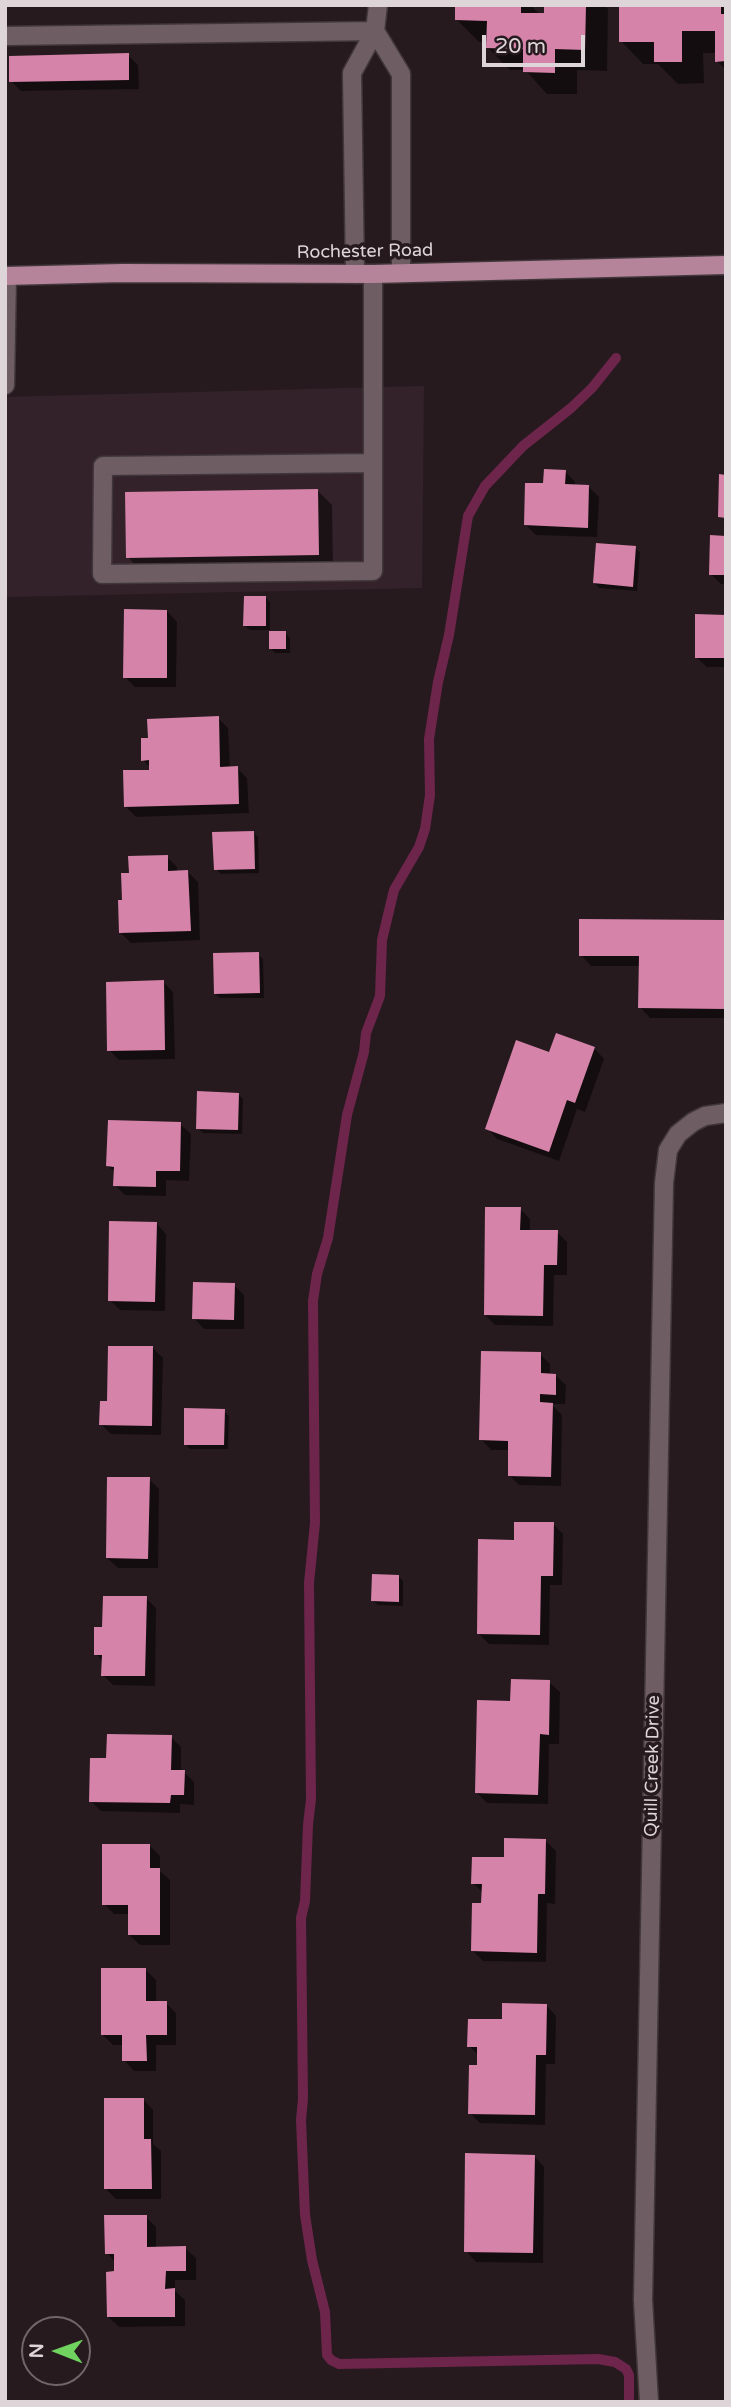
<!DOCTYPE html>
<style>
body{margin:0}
#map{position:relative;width:731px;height:2407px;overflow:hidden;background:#271a1f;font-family:"Varela Round",sans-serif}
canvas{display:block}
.frame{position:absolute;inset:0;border:7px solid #ded5d9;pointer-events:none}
.north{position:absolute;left:21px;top:2316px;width:70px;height:70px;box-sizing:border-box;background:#271a1f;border:2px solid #706569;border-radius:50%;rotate:271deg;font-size:19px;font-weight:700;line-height:28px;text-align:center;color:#ded5d9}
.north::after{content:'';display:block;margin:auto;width:24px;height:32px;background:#70d35f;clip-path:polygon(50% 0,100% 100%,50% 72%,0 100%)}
.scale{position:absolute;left:482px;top:35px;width:103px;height:32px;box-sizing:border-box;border:4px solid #ded5d9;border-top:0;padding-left:9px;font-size:21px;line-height:24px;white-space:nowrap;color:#ded5d9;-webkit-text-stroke:5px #271a1f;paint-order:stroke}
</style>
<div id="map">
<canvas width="731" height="2407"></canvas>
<div class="frame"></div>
<div class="north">N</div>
<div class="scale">20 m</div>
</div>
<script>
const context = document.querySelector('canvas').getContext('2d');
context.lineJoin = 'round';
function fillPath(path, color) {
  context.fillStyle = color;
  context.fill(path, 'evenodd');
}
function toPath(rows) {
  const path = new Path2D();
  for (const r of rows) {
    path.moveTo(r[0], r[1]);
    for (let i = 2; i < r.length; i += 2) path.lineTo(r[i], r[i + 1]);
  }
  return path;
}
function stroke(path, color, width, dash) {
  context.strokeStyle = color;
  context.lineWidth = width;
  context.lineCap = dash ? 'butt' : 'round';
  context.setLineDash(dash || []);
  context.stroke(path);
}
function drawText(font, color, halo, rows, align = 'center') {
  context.font = font + ' "Varela Round",sans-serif';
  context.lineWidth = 7;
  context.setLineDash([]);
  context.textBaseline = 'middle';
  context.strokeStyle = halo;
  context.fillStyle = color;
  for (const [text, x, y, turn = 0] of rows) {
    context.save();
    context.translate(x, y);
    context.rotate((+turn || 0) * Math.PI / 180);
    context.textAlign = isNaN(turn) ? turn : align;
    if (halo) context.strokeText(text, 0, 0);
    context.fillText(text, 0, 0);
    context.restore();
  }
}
const built = toPath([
 [424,386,422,588,5,597,5,397]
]);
const shadow = toPath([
 [457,5,531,5,540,15,546,15,546,5,604,5,608,9,607,71,577,70,577,94,547,94,525,70,510,70,488,48,488,42,479,42,457,20],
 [683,5,726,5,726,70,717,61,716,53,703,53,704,83,678,84,658,64,643,64,621,41],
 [128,55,138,65,139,89,21,91,11,81],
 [565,471,575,482,575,486,589,487,599,497,597,537,536,535,526,525,545,485],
 [317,490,332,505,333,569,142,572,128,557],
 [726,538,726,584,721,584,711,574],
 [635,548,640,552,637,591,599,588,595,583],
 [266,598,270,602,270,630,250,630,245,626],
 [167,611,177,622,176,687,135,687,125,677],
 [726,617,726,667,707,667,696,657],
 [285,633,290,638,290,653,275,653,270,648],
 [218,718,228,728,230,768,237,768,247,778,249,813,136,817,126,807,150,771,150,767,143,760],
 [253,832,258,837,259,873,221,874,216,869],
 [167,857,177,867,177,873,188,872,198,882,200,940,131,943,121,933,124,901,130,874],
 [726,922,726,1018,650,1018,640,1007,640,966,591,966,581,955],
 [258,954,263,959,264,998,220,998,215,994],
 [163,982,173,992,175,1059,119,1060,109,1050],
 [594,1048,604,1059,585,1112,577,1109,559,1161,497,1139,487,1128,550,1054],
 [238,1094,243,1099,242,1134,203,1133,198,1128],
 [180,1124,191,1134,189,1181,166,1180,166,1196,125,1195,115,1185,116,1173,108,1166],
 [520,1209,530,1219,530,1232,557,1232,567,1242,567,1275,554,1275,553,1326,495,1325,485,1315],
 [156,1223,166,1234,165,1311,120,1310,110,1300],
 [234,1285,244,1295,244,1329,204,1329,194,1318],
 [153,1348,163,1358,161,1435,111,1434,101,1424,109,1403],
 [540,1354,550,1364,550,1375,555,1375,566,1385,565,1404,551,1404,562,1415,561,1486,519,1485,509,1475,510,1450,491,1450,481,1439],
 [224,1411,229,1416,228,1449,190,1449,185,1444],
 [149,1479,159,1489,158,1568,118,1568,107,1558],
 [553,1524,563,1534,562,1585,550,1585,549,1645,489,1644,479,1634,516,1541],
 [398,1576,403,1581,403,1606,378,1605,373,1601],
 [146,1598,156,1608,155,1686,113,1685,103,1675,103,1662,96,1654],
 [549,1682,560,1692,559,1744,549,1744,548,1804,487,1803,477,1793,512,1702],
 [171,1737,181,1747,181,1772,184,1772,194,1782,194,1805,180,1804,180,1813,101,1811,91,1801,108,1760],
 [546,1841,556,1851,555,1904,547,1903,546,1962,483,1961,473,1951,483,1904,483,1893,473,1883,505,1859],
 [150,1846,160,1856,160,1871,170,1880,170,1945,140,1945,129,1935,129,1914,114,1914,104,1904],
 [146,1970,156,1980,156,2003,166,2003,176,2013,176,2045,156,2045,156,2071,134,2071,124,2060,124,2045,113,2045,103,2035],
 [546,2005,556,2016,555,2064,546,2064,545,2125,480,2123,470,2113,479,2056,469,2046,504,2021],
 [143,2099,153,2110,153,2144,161,2151,161,2199,116,2199,106,2189],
 [534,2156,544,2167,543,2263,476,2262,466,2251],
 [146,2217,156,2227,156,2249,185,2248,196,2258,196,2280,175,2280,175,2291,185,2300,185,2326,119,2327,108,2317,115,2262,107,2253]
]);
const stream = toPath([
 [616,358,592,388,571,408,523,446,485,486,468,516,449,635,438,682,429,739,430,795,425,829,419,847,394,890,382,940,380,996,366,1033,364,1052,347,1115,328,1238,317,1274,313,1301,315,1523,309,1583,311,1799,308,1825,305,1901,301,1918,303,2099,301,2120,305,2215,312,2260,325,2312,327,2355,331,2360,339,2364,598,2359,615,2362,626,2369,629,2375,629,2402]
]);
const building = toPath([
 [455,5,521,5,521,13,544,13,544,5,586,5,585,50,555,49,555,73,523,72,523,49,486,48,487,21,455,20],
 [619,5,721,5,721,14,726,14,726,61,715,62,715,31,682,31,682,62,654,62,654,42,619,42],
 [129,53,129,80,9,82,9,56],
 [544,469,566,470,565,484,589,485,588,528,524,525,525,483,543,483],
 [719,474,726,475,726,518,718,517],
 [318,489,319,555,126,558,125,492],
 [710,535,726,536,726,575,709,575],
 [596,543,636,546,633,587,593,583],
 [244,596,266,596,266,626,243,626],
 [124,609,167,610,167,678,123,678],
 [695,614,726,615,726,658,695,658],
 [269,631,286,631,286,649,269,649],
 [219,716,220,767,238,766,239,804,124,807,123,770,149,770,149,760,141,761,141,738,148,738,147,719],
 [254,831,255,869,214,870,212,832],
 [168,855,168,871,188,870,191,931,119,933,118,900,122,900,121,873,129,873,128,856],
 [579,919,726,920,726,1009,638,1008,639,956,579,956],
 [259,952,260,993,214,994,213,953],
 [164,980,165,1050,107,1051,106,982],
 [556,1033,595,1047,575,1103,567,1100,549,1152,485,1129,516,1040,549,1052],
 [197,1091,239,1093,238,1130,196,1129],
 [108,1120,181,1122,180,1171,156,1171,156,1187,113,1186,114,1167,106,1166],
 [485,1207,521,1207,520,1230,558,1230,557,1265,544,1265,543,1316,484,1315],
 [109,1221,157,1222,155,1302,108,1301],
 [193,1282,235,1283,234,1320,192,1319],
 [108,1346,153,1346,152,1426,99,1425,100,1401,107,1401],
 [481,1351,541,1352,541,1373,556,1374,556,1395,540,1394,540,1402,553,1403,551,1477,508,1476,508,1441,479,1440],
 [184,1408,225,1409,224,1445,184,1445],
 [107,1477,150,1477,148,1559,106,1558],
 [514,1522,554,1522,553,1576,541,1576,540,1635,477,1634,478,1539,514,1540],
 [372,1574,399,1575,399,1602,371,1601],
 [103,1596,147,1596,145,1676,101,1676,102,1655,94,1655,94,1627,102,1627],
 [511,1679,550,1680,549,1735,540,1734,538,1795,475,1793,477,1700,510,1701],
 [107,1734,172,1735,171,1770,185,1770,184,1795,171,1795,170,1803,89,1802,90,1758,106,1758],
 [504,1838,546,1839,545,1894,538,1894,537,1953,471,1951,472,1903,481,1903,482,1884,471,1884,472,1857,504,1857],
 [102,1844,150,1844,150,1868,160,1868,160,1935,128,1935,128,1905,102,1905],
 [101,1968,146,1968,146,2001,167,2001,167,2035,146,2035,147,2061,122,2061,122,2035,101,2035],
 [502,2003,547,2004,546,2055,536,2055,535,2115,468,2114,469,2065,477,2065,477,2047,467,2047,468,2019,502,2019],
 [104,2098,144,2098,144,2139,151,2139,152,2189,104,2189],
 [465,2153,535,2155,533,2253,464,2252],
 [104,2215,147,2215,147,2247,186,2246,186,2271,166,2271,165,2289,175,2288,175,2317,107,2317,106,2272,114,2271,114,2254,105,2254]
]);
const minor = toPath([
 [375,31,401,74,401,272],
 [5,36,375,31],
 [355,274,352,73,375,31,378,5],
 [373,274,373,571,102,574,103,466,373,463],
 [5,385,7,276],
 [649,2402,643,2300,664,1183,668,1150,678,1134,693,1122,705,1116,726,1113]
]);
const major = toPath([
 [5,276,122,273,373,274,726,265]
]);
const streetNames = [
 ["Rochester Road",365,252,-1],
 ["Quill Creek Drive",653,1766,-89]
];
fillPath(built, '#33222a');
fillPath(shadow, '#0007');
stroke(stream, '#6d254b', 10);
fillPath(building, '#d583a9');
stroke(minor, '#41373b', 21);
stroke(major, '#41373b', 21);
stroke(minor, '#6e5e64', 18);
stroke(major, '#b5849a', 18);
drawText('18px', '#ded5d9', '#271a1f', streetNames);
</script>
